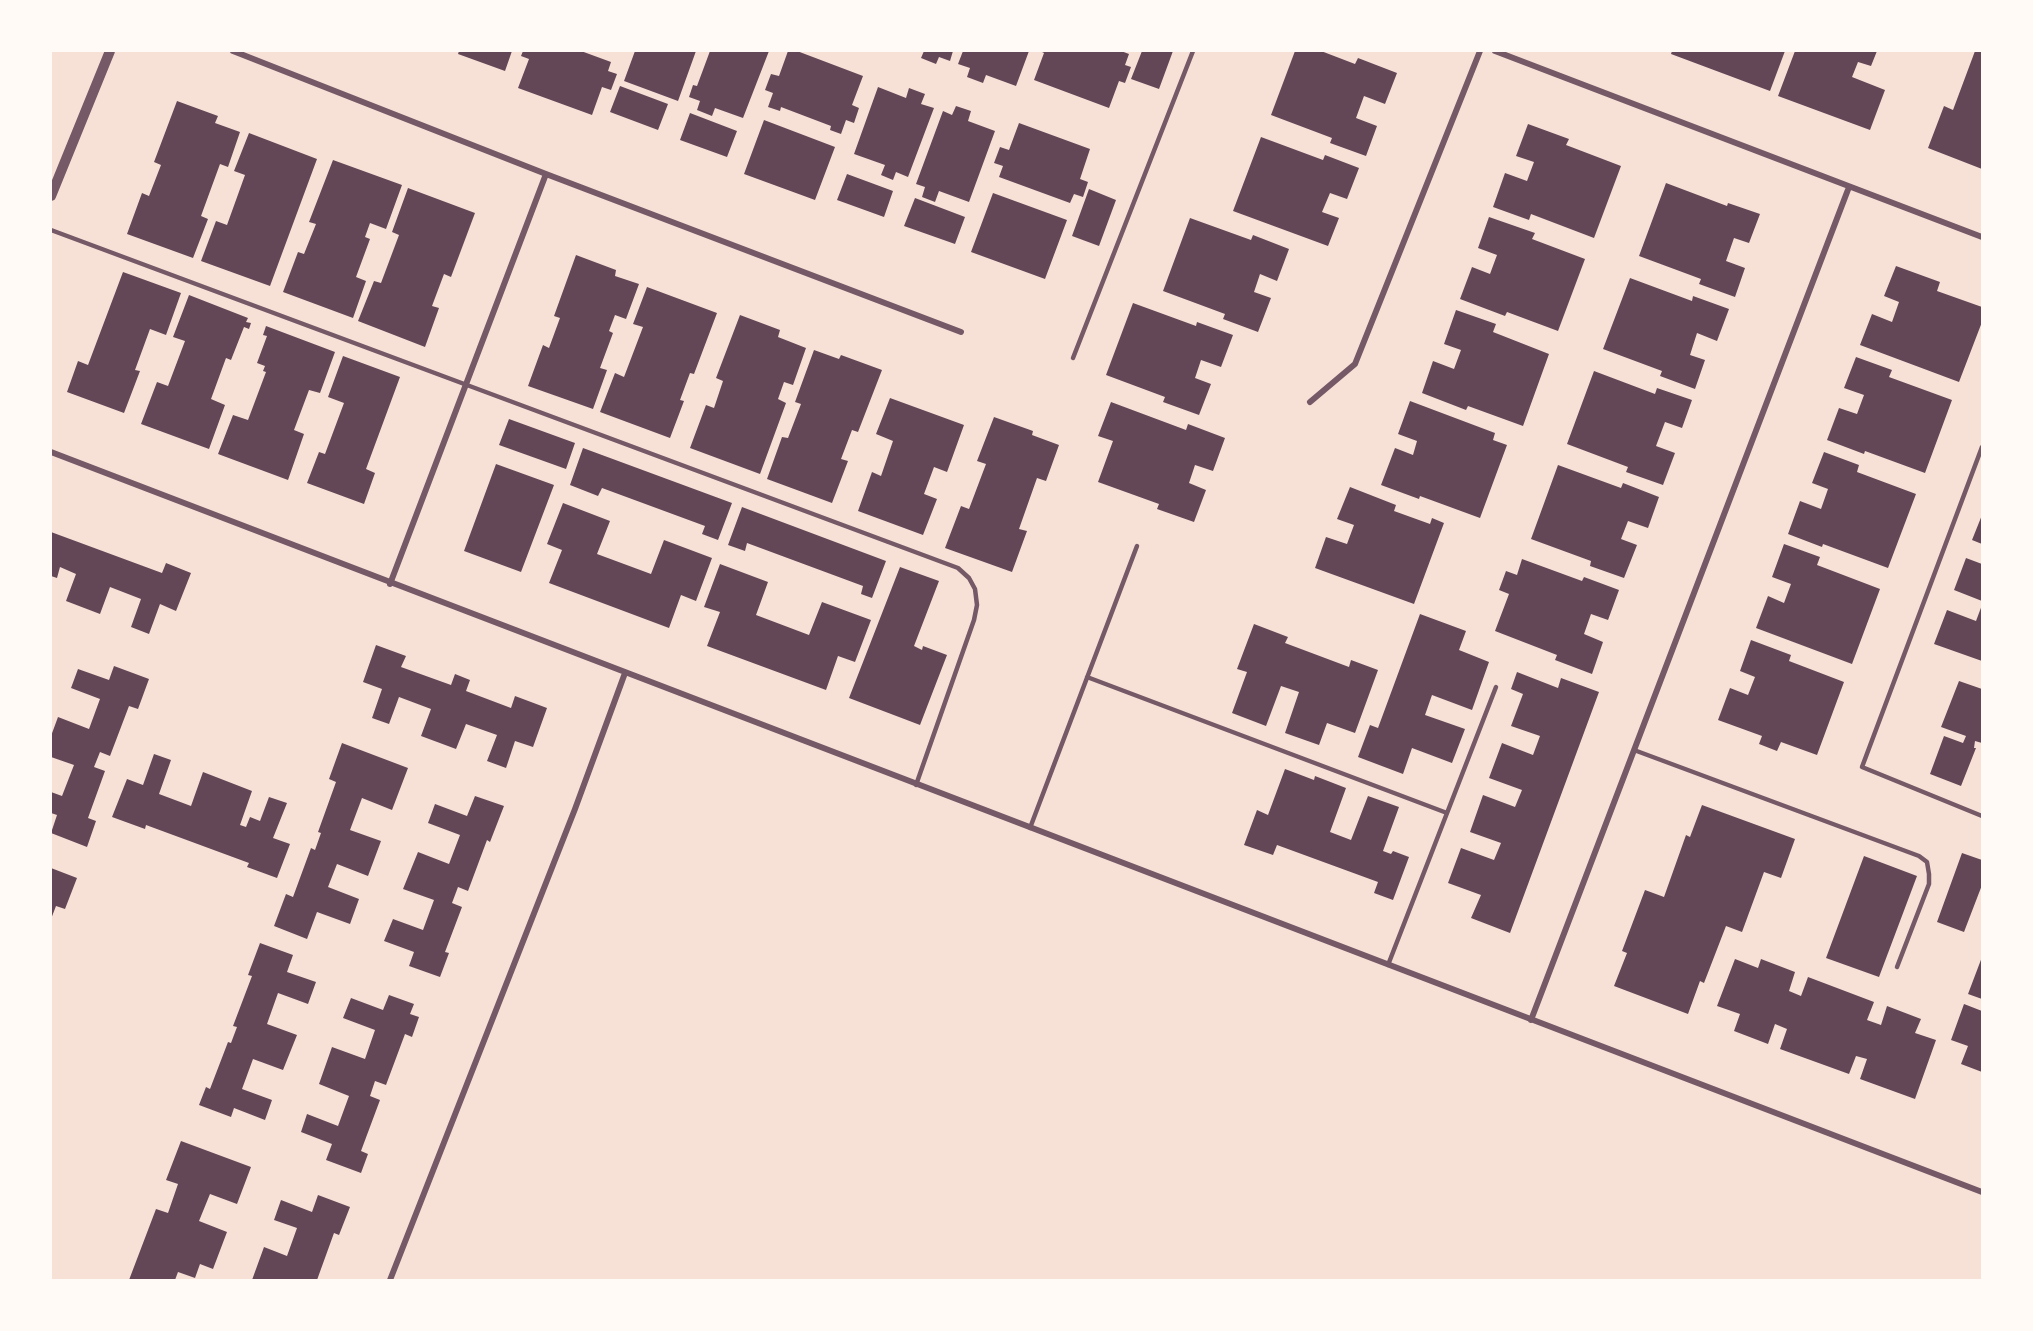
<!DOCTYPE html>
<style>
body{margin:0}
#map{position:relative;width:2033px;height:1331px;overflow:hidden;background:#f7e1d7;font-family:Manrope,sans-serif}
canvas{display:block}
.frame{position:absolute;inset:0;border:52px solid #fffaf5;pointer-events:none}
</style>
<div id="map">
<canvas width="2033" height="1331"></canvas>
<div class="frame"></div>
</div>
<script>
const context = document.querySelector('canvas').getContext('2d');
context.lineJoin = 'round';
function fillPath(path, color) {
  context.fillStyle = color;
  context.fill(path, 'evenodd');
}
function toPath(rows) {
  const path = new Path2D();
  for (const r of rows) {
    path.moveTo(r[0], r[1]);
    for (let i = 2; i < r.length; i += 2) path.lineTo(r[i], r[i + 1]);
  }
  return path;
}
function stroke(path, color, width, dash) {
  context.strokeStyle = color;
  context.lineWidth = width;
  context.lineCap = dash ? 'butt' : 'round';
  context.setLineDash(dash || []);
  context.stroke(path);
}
const building = toPath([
 [459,51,512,51,505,71,458,54],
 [523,51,581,51,611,62,608,71,617,74,611,90,602,87,592,115,518,88,529,59,521,56],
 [635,51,696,51,678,101,624,81],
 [710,51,769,51,743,118,715,108,712,116,697,110,700,101,689,97,693,85,697,86],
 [788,51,797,51,863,76,852,105,859,108,854,123,846,120,841,134,830,130,831,126,781,107,780,111,768,107,773,93,765,90,771,74,779,76],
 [924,51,953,51,950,61,939,57,936,64,921,58],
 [963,51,1029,51,1016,86,986,75,983,83,967,77,970,68,958,64],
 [1040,51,1121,51,1129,54,1125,65,1131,67,1125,83,1119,81,1109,108,1034,80,1044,53],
 [1142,51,1173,51,1159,89,1131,79],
 [1295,51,1321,51,1355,64,1358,58,1397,73,1385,104,1364,96,1356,118,1377,126,1366,156,1330,143,1332,138,1271,115],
 [1672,51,1785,51,1770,91,1671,54],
 [1795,51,1877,51,1871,66,1858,62,1852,77,1885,90,1870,130,1778,96],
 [1975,51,1982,51,1982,169,1928,148,1944,106,1953,110],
 [620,86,668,104,658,130,610,112],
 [878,87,906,98,909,88,925,94,921,104,934,108,908,177,896,172,893,180,881,175,885,165,854,154],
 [177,101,218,116,215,123,240,132,228,167,220,164,201,216,208,219,193,258,127,234,142,193,149,196,161,165,154,162],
 [956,106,971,111,968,121,995,131,969,202,939,191,935,202,922,197,925,187,916,184,943,111,952,115],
 [690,113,737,131,727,157,680,140],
 [764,120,835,147,815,200,744,174],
 [1019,123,1090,149,1080,179,1088,182,1083,197,1074,194,1070,203,999,177,1003,166,994,163,1000,147,1009,150],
 [1528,124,1569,139,1566,145,1621,166,1594,238,1531,214,1529,220,1493,207,1505,173,1527,181,1534,162,1516,156],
 [249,133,317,159,270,286,201,261,216,221,227,225,245,175,234,171],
 [1261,137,1323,160,1325,155,1359,168,1347,199,1330,193,1322,212,1339,218,1328,246,1233,211],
 [333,160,402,185,386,229,370,223,365,237,370,239,356,277,366,281,353,318,283,292,298,252,304,254,316,224,309,222],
 [847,174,893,191,884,217,837,200],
 [1666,183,1727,206,1728,203,1760,214,1749,243,1734,238,1726,261,1745,268,1735,297,1699,284,1701,279,1639,256],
 [408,188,475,213,451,277,444,274,432,306,439,308,425,347,358,321,374,281,381,283,399,235,392,232],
 [1089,189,1116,200,1099,246,1072,236],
 [993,193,1067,220,1045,279,971,252],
 [915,198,965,217,955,244,904,226],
 [1489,217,1535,233,1532,239,1585,259,1558,331,1507,312,1505,316,1460,299,1472,267,1490,274,1497,255,1478,248],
 [1190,218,1251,240,1253,235,1289,249,1277,281,1260,274,1254,292,1271,298,1258,332,1223,319,1225,314,1163,291],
 [576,255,616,270,615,276,639,284,626,319,615,315,609,331,613,333,600,368,607,370,593,409,528,386,543,345,549,348,560,318,554,316],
 [1896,266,1940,282,1937,291,1982,307,1982,322,1959,382,1860,345,1872,314,1892,322,1899,302,1884,296],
 [123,272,181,293,166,335,150,329,135,370,140,371,124,413,67,392,78,361,88,365],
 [1630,278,1692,301,1693,296,1729,309,1717,341,1697,333,1690,355,1705,360,1695,389,1660,376,1662,371,1603,349],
 [647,287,717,313,694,374,690,373,680,400,684,401,670,438,600,412,615,373,624,377,643,327,633,324],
 [189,295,248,318,246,322,251,323,249,329,244,327,231,360,226,358,211,399,225,405,209,449,141,424,157,382,168,386,185,341,173,337],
 [1133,303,1196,326,1197,322,1233,335,1221,367,1201,360,1195,378,1211,384,1199,415,1163,402,1165,397,1106,375],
 [1456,310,1496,324,1493,332,1549,354,1523,426,1468,406,1466,410,1422,393,1433,361,1454,369,1461,350,1444,344],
 [740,315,780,330,778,337,806,348,793,385,784,382,778,399,786,403,760,474,690,448,706,405,714,408,723,381,716,378],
 [266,326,335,352,320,393,309,390,294,430,304,434,288,480,218,454,233,415,248,420,266,372,263,371,265,366,257,363,267,336,263,335],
 [814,350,839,359,841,355,882,370,858,432,852,430,841,459,848,461,832,503,767,479,782,437,788,438,801,404,795,402],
 [343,356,400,377,366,469,375,473,364,504,307,483,319,452,325,454,344,403,328,397],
 [1856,357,1892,370,1889,377,1952,400,1925,473,1865,451,1864,454,1827,440,1839,408,1857,414,1864,395,1844,388],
 [1594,371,1655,394,1657,388,1692,400,1682,428,1665,422,1656,446,1675,453,1663,485,1626,472,1628,467,1567,444],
 [890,398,964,425,947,472,934,467,924,494,937,499,923,535,858,511,872,472,881,476,893,441,876,434],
 [1410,401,1495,433,1493,440,1507,445,1480,518,1420,496,1419,499,1381,485,1395,448,1413,455,1417,441,1398,434],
 [1111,402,1186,430,1188,424,1225,438,1213,471,1195,465,1189,483,1206,490,1194,522,1157,509,1159,504,1098,482,1113,441,1098,436],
 [994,417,1033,431,1032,435,1059,445,1046,481,1037,478,1019,529,1027,531,1012,572,945,548,961,506,969,509,986,464,977,461],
 [509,419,575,443,566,469,499,445],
 [583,448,732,503,718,540,702,534,705,526,602,488,598,496,570,485],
 [1824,452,1859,465,1857,472,1916,494,1888,568,1823,544,1822,547,1788,534,1800,501,1821,509,1828,489,1812,483],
 [496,464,554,485,521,572,464,551],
 [1558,465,1621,488,1623,483,1659,497,1648,528,1628,521,1621,539,1637,545,1624,578,1590,566,1591,561,1531,539],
 [1350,487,1396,505,1394,511,1430,524,1432,518,1444,523,1414,604,1315,568,1326,537,1347,544,1354,525,1337,519],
 [563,503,610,521,597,554,651,574,664,540,712,558,696,601,681,595,669,628,549,583,562,550,547,544],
 [742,507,886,561,872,598,861,594,863,586,747,543,745,551,728,545],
 [1982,515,1982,544,1972,540],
 [51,532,162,573,166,563,191,573,176,611,160,604,149,634,131,627,141,599,110,587,100,614,66,601,76,574,60,567,57,578,51,576],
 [1784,544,1820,557,1817,565,1880,589,1852,664,1756,628,1768,596,1784,603,1791,584,1772,577],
 [1966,558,1982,564,1982,601,1954,590],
 [1522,559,1582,581,1584,577,1619,590,1608,620,1591,614,1584,634,1603,642,1592,674,1555,660,1557,655,1495,631,1509,594,1499,590,1506,571,1517,575],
 [720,564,768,582,756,615,809,635,822,602,871,620,855,662,838,656,826,690,707,646,720,612,704,607],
 [900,567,939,581,914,646,922,650,923,646,947,655,920,725,849,698],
 [1982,605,1982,661,1934,644,1947,610,1976,621],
 [1420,614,1466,631,1459,650,1489,662,1472,710,1432,695,1425,715,1465,729,1452,763,1412,748,1403,774,1358,757,1370,725,1378,728],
 [1254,624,1288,637,1285,643,1349,667,1351,660,1378,670,1355,733,1327,723,1319,745,1285,733,1299,692,1281,686,1266,726,1232,713,1247,672,1237,669],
 [1751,640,1791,655,1789,661,1844,682,1817,755,1781,742,1777,751,1759,744,1762,736,1718,720,1730,688,1748,695,1755,677,1740,671],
 [376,645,406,656,401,667,451,685,455,674,470,680,466,691,511,708,515,696,547,708,533,747,515,741,506,768,487,761,497,735,466,724,456,749,421,736,431,709,399,697,389,724,372,718,382,689,363,682],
 [114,666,149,679,138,709,129,706,110,756,100,752,94,767,105,771,88,818,96,821,87,847,51,833,57,815,51,813,51,792,62,796,74,765,51,757,51,736,58,717,89,729,100,699,71,688,78,669,109,680],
 [1517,672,1558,688,1561,678,1599,692,1510,933,1471,918,1481,895,1448,883,1461,848,1494,860,1501,843,1470,832,1483,795,1515,807,1522,790,1489,778,1502,743,1533,755,1540,736,1511,726,1523,694,1511,689],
 [1959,681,1982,689,1982,743,1975,741,1974,748,1976,748,1961,786,1930,774,1944,736,1963,743,1966,736,1941,727],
 [342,743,408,768,392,810,362,798,350,830,381,841,368,876,337,864,328,887,359,899,350,924,317,912,307,939,274,926,286,894,293,897,311,848,315,850,321,833,318,832,336,782,329,779],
 [154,754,171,760,159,794,191,806,203,772,252,791,240,825,246,827,250,817,260,821,269,797,287,803,273,838,290,844,277,878,247,867,249,863,146,825,145,829,112,817,127,779,143,785],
 [1285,769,1314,780,1315,776,1346,788,1330,832,1351,840,1368,796,1399,807,1383,851,1391,854,1393,851,1409,857,1393,900,1374,893,1378,882,1277,845,1273,855,1244,845,1257,810,1268,815],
 [475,796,504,806,490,842,487,840,468,891,458,887,452,903,462,907,445,952,449,953,440,977,409,966,414,952,384,941,393,919,423,930,434,900,403,889,418,852,449,864,460,835,428,823,435,804,467,816],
 [1702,805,1795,839,1781,878,1764,872,1742,932,1726,926,1704,983,1700,981,1688,1014,1614,986,1627,953,1622,951,1645,890,1664,897,1686,835,1690,837],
 [1962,853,1982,860,1982,885,1964,932,1937,922],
 [1864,856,1917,876,1879,977,1826,958],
 [51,868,77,878,65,909,56,906,51,919],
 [260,943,293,955,287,972,316,982,308,1004,278,993,267,1024,297,1035,283,1070,253,1059,242,1089,272,1100,265,1120,234,1108,231,1117,199,1105,206,1087,210,1089,228,1042,231,1043,237,1027,233,1026,252,976,248,975],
 [1982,957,1982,999,1968,994],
 [1735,959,1758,968,1761,959,1795,972,1789,991,1801,996,1808,977,1874,1002,1867,1020,1881,1025,1887,1006,1921,1019,1915,1033,1936,1040,1915,1099,1860,1079,1867,1059,1856,1056,1849,1074,1780,1049,1787,1029,1775,1024,1768,1044,1734,1031,1740,1014,1717,1006],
 [389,995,414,1004,410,1014,419,1017,412,1037,405,1034,386,1085,375,1081,370,1096,380,1100,361,1151,368,1154,361,1173,326,1160,332,1144,301,1132,307,1114,338,1126,349,1096,319,1084,332,1047,365,1059,375,1030,343,1018,351,998,383,1010],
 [1964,1004,1982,1011,1982,1072,1961,1064,1968,1046,1951,1040],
 [181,1141,251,1167,237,1204,210,1194,199,1221,227,1232,213,1269,200,1264,195,1278,178,1272,175,1280,129,1280,156,1209,168,1213,178,1184,166,1180],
 [318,1195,350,1207,339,1235,334,1233,317,1280,252,1280,264,1247,287,1256,297,1228,274,1220,281,1200,312,1212]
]);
const service = toPath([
 [51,230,958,568,969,578,975,589,977,605,974,620,916,785],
 [1073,358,1193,51],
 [1982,447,1862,767,1982,816],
 [1087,677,1447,813],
 [1634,750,1919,856,1927,862,1929,874,1929,884,1897,967],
 [1030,828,1137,546],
 [1388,965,1496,687]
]);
const minor = toPath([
 [233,51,546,174,961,332],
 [1495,51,1982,237],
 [1310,402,1355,364,1480,51],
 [51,452,1982,1192],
 [390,584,546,174],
 [1531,1020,1849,187],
 [390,1280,575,809,625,673]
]);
const tertiary = toPath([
 [51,196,110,51]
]);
fillPath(building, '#644757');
stroke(service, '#755966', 4.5);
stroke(minor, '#755966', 6);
stroke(tertiary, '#755966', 10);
</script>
